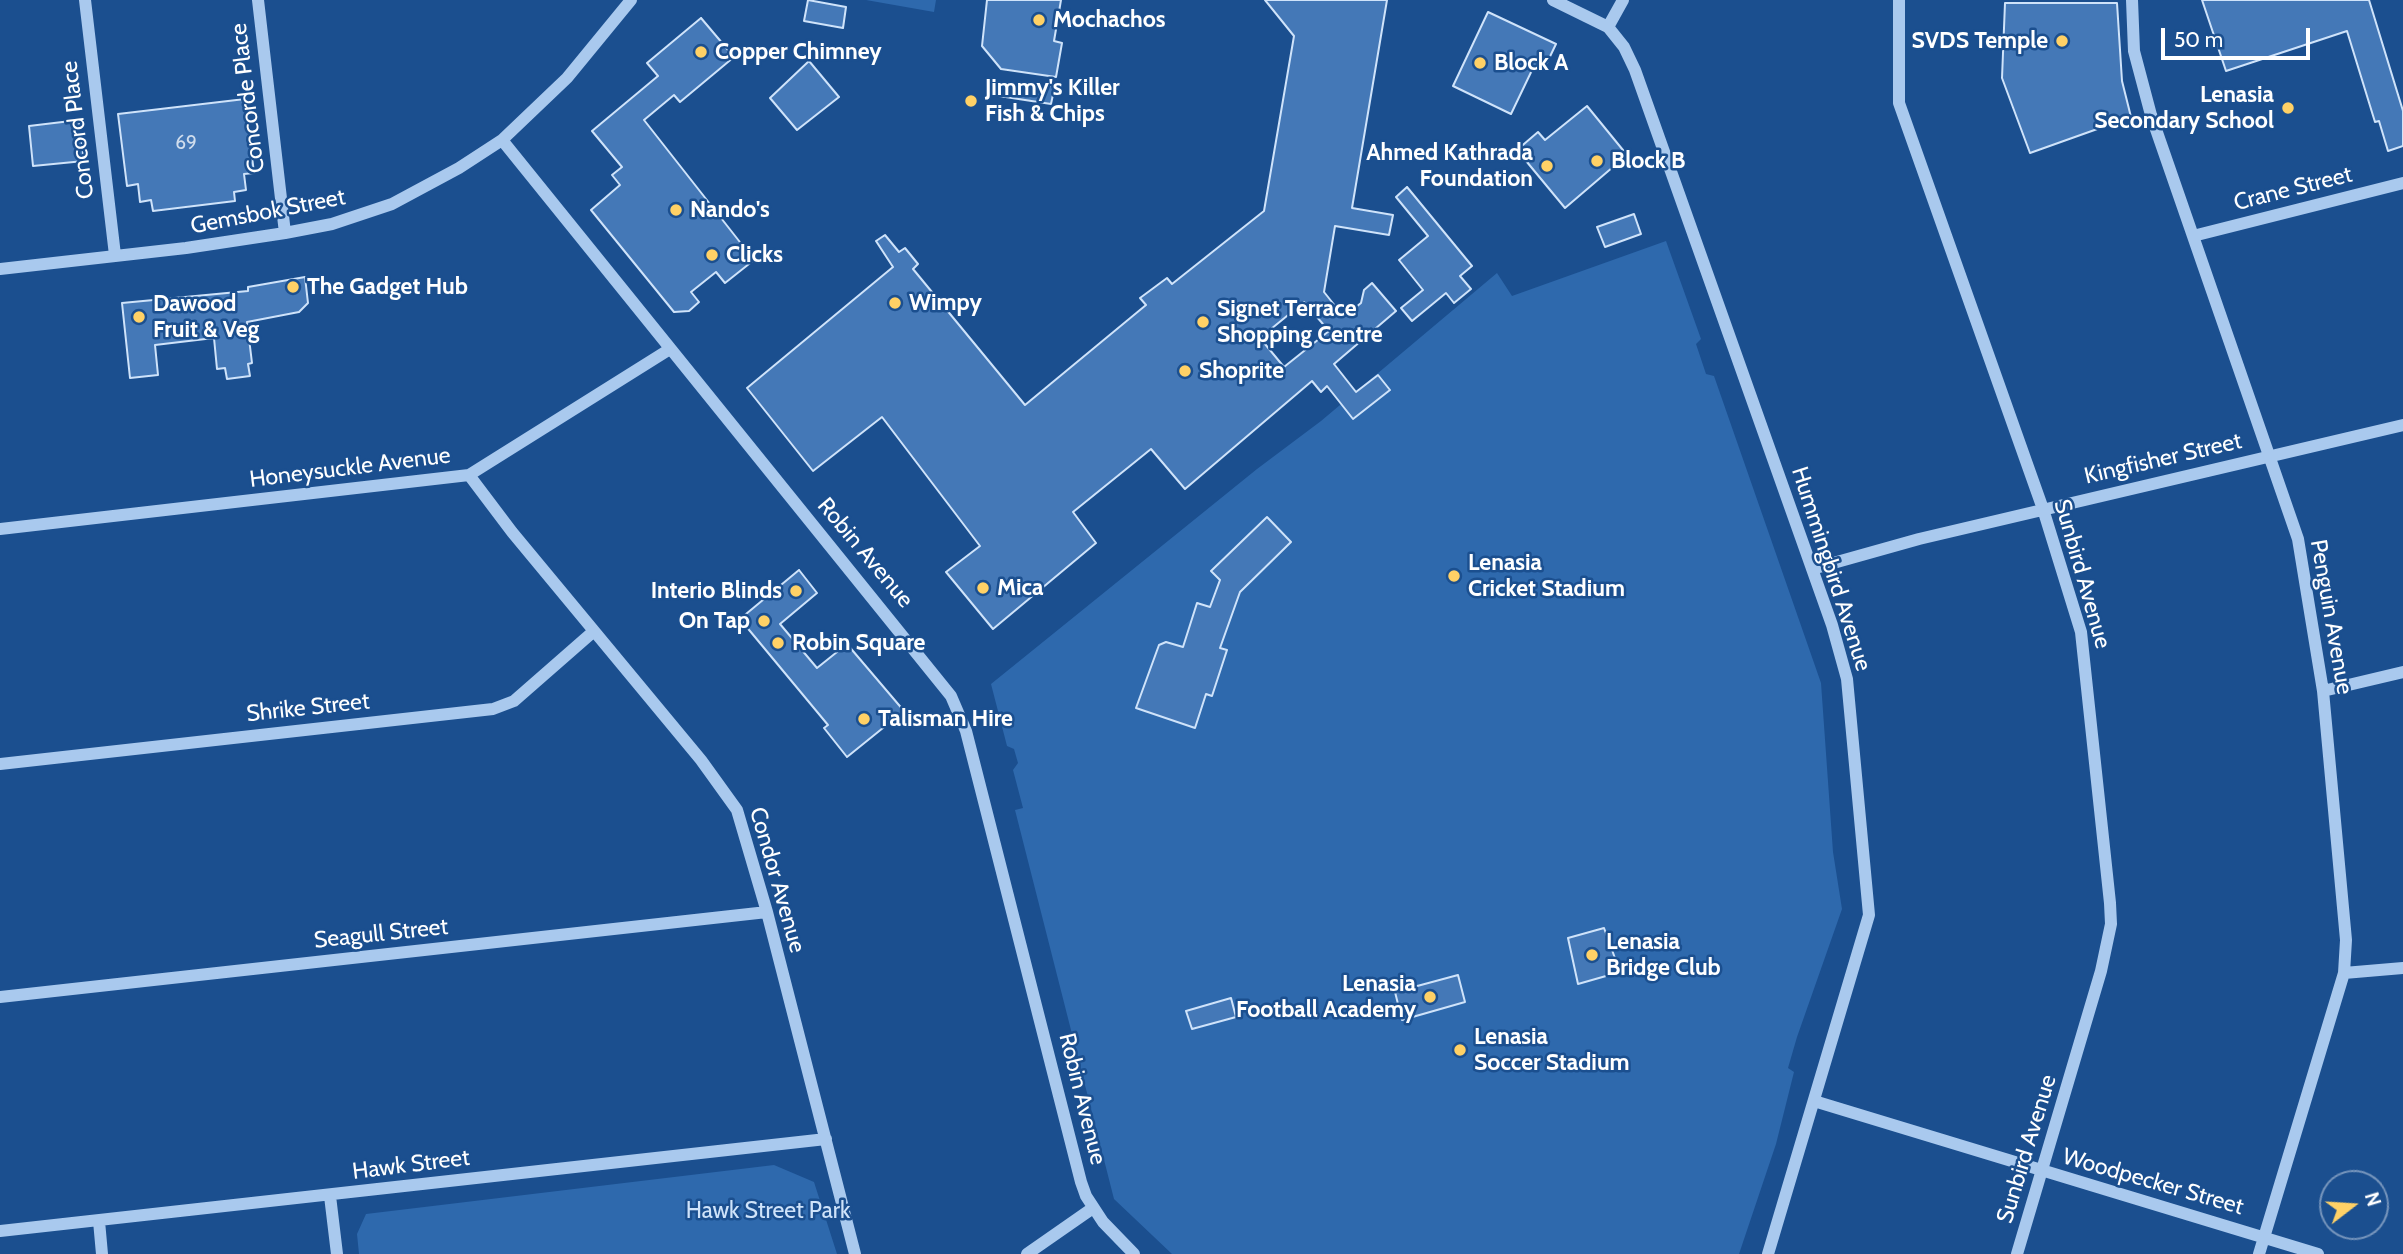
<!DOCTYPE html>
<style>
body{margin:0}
#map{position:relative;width:2403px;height:1254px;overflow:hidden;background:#1b4f8f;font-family:Cabin,sans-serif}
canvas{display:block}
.north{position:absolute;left:2319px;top:1170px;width:70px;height:70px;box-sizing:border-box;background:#1b4f8f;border:2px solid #7695bc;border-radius:50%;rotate:73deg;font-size:19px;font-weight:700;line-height:28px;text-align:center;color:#fff}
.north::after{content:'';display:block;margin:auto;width:24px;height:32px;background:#ffd166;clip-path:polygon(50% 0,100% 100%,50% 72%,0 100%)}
.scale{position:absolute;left:2161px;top:28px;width:149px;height:32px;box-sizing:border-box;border:4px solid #fff;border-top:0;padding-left:9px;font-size:21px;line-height:24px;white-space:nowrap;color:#fff;-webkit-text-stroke:5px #1b4f8f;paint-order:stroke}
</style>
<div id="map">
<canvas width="2403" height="1254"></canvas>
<div class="north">N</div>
<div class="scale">50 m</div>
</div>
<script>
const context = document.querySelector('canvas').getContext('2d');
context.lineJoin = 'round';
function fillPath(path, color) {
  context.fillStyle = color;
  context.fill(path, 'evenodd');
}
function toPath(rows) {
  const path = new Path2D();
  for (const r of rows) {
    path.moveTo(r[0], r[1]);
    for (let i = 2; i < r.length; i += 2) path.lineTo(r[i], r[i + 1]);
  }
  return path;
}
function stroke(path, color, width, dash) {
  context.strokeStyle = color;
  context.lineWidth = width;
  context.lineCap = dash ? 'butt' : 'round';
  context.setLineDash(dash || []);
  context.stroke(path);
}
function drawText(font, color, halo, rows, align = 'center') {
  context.font = font + ' Cabin,sans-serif';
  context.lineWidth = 5;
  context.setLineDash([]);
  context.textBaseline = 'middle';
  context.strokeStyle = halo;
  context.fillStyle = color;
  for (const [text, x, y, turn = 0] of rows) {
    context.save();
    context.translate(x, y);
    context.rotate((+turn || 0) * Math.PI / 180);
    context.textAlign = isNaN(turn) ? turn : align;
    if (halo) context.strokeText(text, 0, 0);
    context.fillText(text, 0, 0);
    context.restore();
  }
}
const green = toPath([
 [866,0,936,0,934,12],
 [1666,241,1701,339,1696,344,1706,374,1714,376,1821,683,1833,852,1842,909,1797,1037,1788,1068,1794,1072,1776,1144,1739,1254,1172,1254,1114,1199,1015,810,1023,808,1013,770,1018,763,1014,749,1007,746,991,684,1257,469,1321,421,1497,273,1512,296],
 [774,1165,814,1182,837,1254,359,1254,357,1234,366,1214]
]);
const building = toPath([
 [808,0,846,7,843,28,804,21,808,0],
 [987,0,1061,0,1054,41,1062,43,1056,77,1001,69,982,46,987,0],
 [1265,0,1387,0,1352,208,1393,215,1389,235,1335,226,1324,292,1344,317,1361,303,1364,290,1372,283,1396,311,1334,364,1356,392,1378,375,1390,390,1353,419,1327,386,1321,392,1312,381,1185,489,1151,449,1073,512,1096,543,993,629,946,572,980,546,882,417,813,471,747,388,893,267,876,241,885,235,899,252,905,248,918,264,913,269,1025,405,1146,305,1140,298,1167,278,1172,284,1264,211,1294,36,1265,0],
 [1304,302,1329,331,1284,367,1260,338,1304,302],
 [2202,0,2369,0,2403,111,2403,146,2388,151,2379,121,2375,122,2347,31,2226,71,2202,0],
 [2005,3,2117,3,2122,81,2131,117,2030,153,2002,78,2005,3],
 [1488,12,1556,44,1543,71,1534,66,1511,114,1453,86,1488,12],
 [701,18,734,57,680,102,674,95,644,120,754,260,725,283,716,272,691,292,699,302,689,311,674,312,591,210,620,185,612,175,622,167,592,131,658,76,647,63,701,18],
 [809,61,839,97,797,130,770,98,809,61],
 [1055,85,1051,104,999,96,999,90,1055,85],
 [245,99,254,173,244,174,246,190,234,192,235,201,153,211,151,200,140,202,138,184,127,186,118,114,245,99],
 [1587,106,1627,155,1565,208,1517,150,1538,132,1545,140,1587,106],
 [79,120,84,161,33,166,29,126,79,120],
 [1407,187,1472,266,1460,276,1471,289,1454,303,1446,293,1412,321,1401,308,1423,290,1399,260,1428,236,1396,197,1407,187],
 [1634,214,1641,234,1605,247,1597,227,1634,214],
 [305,277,308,303,299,312,247,322,252,363,248,364,250,376,227,379,225,368,217,369,214,338,155,345,158,375,130,378,122,303,248,291,248,287,305,277],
 [1267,517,1291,542,1240,592,1220,648,1227,650,1212,696,1206,694,1195,728,1136,708,1159,645,1166,642,1183,647,1197,603,1210,607,1220,580,1211,571,1267,517],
 [799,570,817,593,780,624,817,668,847,644,904,711,847,757,824,728,828,725,740,619,799,570],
 [1604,928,1620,972,1578,984,1568,938,1604,928],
 [1458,975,1465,1002,1402,1020,1395,992,1458,975],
 [1231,998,1236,1017,1192,1029,1186,1011,1231,998]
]);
const minor = toPath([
 [85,0,115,255],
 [258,0,285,233],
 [1553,0,1608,27,1624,47,1635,70,1832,625,1847,679,1869,915,1768,1254],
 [1899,0,1899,103,2043,509,2081,632,2110,903,2111,924,2101,971,2017,1254],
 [2132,0,2134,51,2151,115,2298,539,2323,691,2346,940,2344,973,2259,1254],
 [1608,27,1623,0],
 [502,140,951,696,966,731,1081,1182,1086,1196,1103,1222,1134,1254],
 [2193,236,2403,183],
 [0,269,186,248,285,233,332,224,392,204,459,168,502,140,567,78,631,0],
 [469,475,512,532,701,760,737,810,767,912,855,1254],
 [0,529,469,475,670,349],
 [1812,569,1919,539,2403,425],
 [2323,691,2403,672],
 [0,764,493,709,514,701,594,631],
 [2344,973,2403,968],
 [0,997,767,912],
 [1814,1101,2318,1254],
 [330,1196,337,1254],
 [99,1221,102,1254],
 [0,1231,826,1139],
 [1027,1254,1093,1208]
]);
const markers = [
 [1039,20,7,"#ffd166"],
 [2062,41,7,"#ffd166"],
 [701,52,7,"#ffd166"],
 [1480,63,7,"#ffd166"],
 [971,101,7,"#ffd166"],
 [2288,108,7,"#ffd166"],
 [1597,161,7,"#ffd166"],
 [1547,166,7,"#ffd166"],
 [676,210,7,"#ffd166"],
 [712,255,7,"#ffd166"],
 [293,287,7,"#ffd166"],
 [895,303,7,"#ffd166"],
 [139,317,7,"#ffd166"],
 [1203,322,7,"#ffd166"],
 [1185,371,7,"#ffd166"],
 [1454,576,7,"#ffd166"],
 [983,588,7,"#ffd166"],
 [796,591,7,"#ffd166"],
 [764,621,7,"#ffd166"],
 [778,643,7,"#ffd166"],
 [864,719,7,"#ffd166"],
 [1592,955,7,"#ffd166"],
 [1430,997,7,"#ffd166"],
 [1460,1050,7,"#ffd166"]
];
const numberNames = [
 ["69",186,143]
];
const poiNames = [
 ["Mochachos",1053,20],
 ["SVDS Temple",2048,41,"right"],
 ["Copper Chimney",715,52],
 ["Block A",1494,63],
 ["Jimmy's Killer",985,88],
 ["Fish & Chips",985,114],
 ["Lenasia",2274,95,"right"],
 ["Secondary School",2274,121,"right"],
 ["Ahmed Kathrada",1533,153,"right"],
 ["Foundation",1533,179,"right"],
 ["Block B",1611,161],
 ["Nando's",690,210],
 ["Clicks",726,255],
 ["The Gadget Hub",307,287],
 ["Wimpy",909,303],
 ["Dawood",153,304],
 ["Fruit & Veg",153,330],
 ["Signet Terrace",1217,309],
 ["Shopping Centre",1217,335],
 ["Shoprite",1199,371],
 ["Lenasia",1468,563],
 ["Cricket Stadium",1468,589],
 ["Mica",997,588],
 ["Interio Blinds",782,591,"right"],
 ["On Tap",750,621,"right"],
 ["Robin Square",792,643],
 ["Talisman Hire",878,719],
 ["Lenasia",1606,942],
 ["Bridge Club",1606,968],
 ["Lenasia",1416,984,"right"],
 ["Football Academy",1416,1010,"right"],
 ["Lenasia",1474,1037],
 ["Soccer Stadium",1474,1063]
];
const streetNames = [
 ["Concorde Place",248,98,-97],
 ["Concord Place",78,130,-97],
 ["Crane Street",2293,189,-14],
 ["Gemsbok Street",268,212,-11],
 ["Kingfisher Street",2163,459,-13],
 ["Honeysuckle Avenue",350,468,-7],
 ["Robin Avenue",865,553,50],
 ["Hummingbird Avenue",1831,569,72],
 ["Sunbird Avenue",2082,574,74],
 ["Penguin Avenue",2331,617,80],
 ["Shrike Street",308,708,-6],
 ["Condor Avenue",777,880,74],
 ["Seagull Street",381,934,-6],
 ["Robin Avenue",1082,1099,76],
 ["Sunbird Avenue",2027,1149,-73],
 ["Hawk Street",411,1165,-7],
 ["Woodpecker Street",2153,1182,16]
];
const parkNames = [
 ["Hawk Street Park",768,1211]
];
fillPath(green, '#2e69ad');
fillPath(building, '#4478b7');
stroke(building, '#cfe3fa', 2);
stroke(minor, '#a9c9ee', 12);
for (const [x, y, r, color] of markers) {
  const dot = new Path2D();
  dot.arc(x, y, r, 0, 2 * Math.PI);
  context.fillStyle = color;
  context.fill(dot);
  stroke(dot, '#1b4f8f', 2.5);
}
drawText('19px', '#d0dded', null, numberNames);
drawText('bold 23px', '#fff', '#1b4f8f', poiNames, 'left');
drawText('23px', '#fff', '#1b4f8f', streetNames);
drawText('23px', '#cfe3fa', '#1b4f8f', parkNames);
</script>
